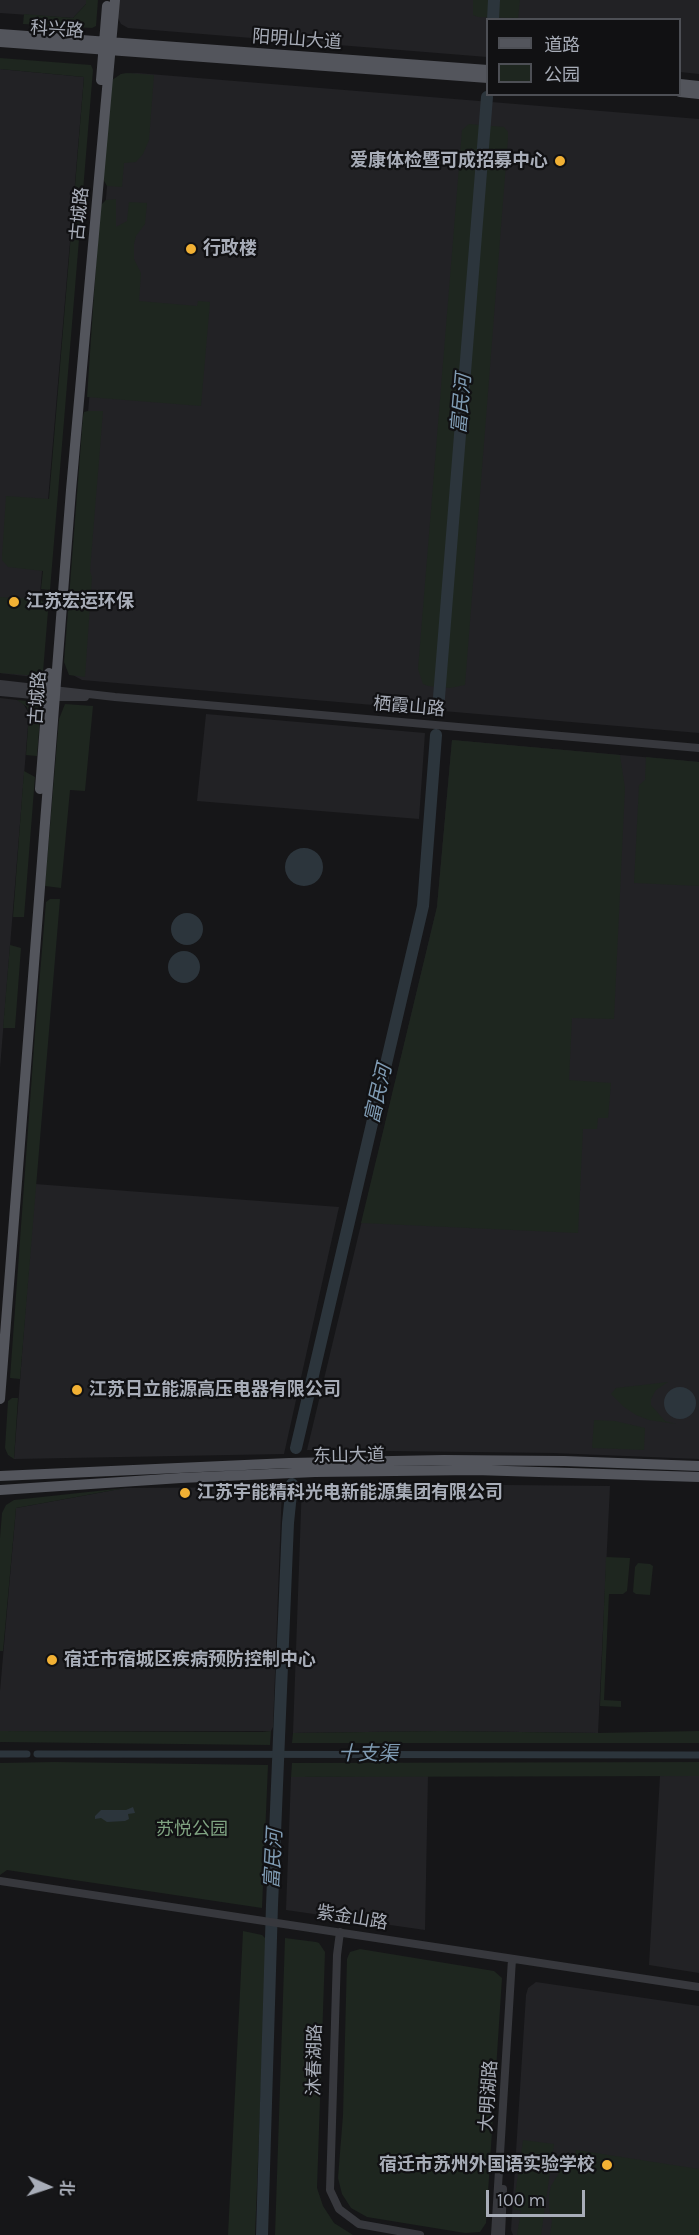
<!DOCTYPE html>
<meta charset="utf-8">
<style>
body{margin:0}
#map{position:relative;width:699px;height:2235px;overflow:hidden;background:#161618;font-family:Karla,"Noto Sans SC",sans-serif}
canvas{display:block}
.legend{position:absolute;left:486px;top:18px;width:195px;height:78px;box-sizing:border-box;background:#111113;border:2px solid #4d4f55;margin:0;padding:8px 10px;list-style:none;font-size:18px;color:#a8adb8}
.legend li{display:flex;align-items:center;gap:12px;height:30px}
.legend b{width:30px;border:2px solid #4d4f55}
.north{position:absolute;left:18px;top:2157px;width:60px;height:60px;-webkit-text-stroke:4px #111113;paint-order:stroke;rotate:93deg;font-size:16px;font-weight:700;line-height:24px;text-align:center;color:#a8adb8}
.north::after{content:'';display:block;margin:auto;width:21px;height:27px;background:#a8adb8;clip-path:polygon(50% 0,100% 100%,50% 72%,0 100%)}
.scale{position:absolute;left:486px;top:2190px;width:99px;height:27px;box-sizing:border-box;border:3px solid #a8adb8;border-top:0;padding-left:8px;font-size:18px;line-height:21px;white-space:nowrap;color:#a8adb8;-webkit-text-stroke:4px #111113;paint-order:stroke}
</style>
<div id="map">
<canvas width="699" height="2235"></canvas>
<ul class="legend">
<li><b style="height:8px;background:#53555c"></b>道路</li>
<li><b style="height:16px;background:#1e261f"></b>公园</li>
</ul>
<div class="north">北</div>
<div class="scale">100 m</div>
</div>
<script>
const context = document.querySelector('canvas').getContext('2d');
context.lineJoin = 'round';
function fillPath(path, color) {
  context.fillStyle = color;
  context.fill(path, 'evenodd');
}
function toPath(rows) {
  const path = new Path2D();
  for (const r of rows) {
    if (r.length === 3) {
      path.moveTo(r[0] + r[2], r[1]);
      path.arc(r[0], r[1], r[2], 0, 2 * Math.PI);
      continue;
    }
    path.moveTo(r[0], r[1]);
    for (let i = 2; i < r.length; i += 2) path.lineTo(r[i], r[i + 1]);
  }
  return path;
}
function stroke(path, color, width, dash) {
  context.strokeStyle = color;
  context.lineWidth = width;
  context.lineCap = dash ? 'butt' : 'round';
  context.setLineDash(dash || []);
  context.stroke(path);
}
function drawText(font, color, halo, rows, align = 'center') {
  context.font = font + ' Karla,"Noto Sans SC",sans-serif';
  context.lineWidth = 4.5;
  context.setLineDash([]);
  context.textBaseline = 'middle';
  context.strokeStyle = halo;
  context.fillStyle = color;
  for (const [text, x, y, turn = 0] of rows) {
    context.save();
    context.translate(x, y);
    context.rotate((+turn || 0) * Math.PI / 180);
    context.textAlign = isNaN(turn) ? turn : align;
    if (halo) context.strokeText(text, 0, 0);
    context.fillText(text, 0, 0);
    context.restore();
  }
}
const built = toPath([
 [0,0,86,0,86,4,73,18,0,13],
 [118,0,699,0,699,74,680,72,680,20,488,20,487,57,128,28,121,24,118,18],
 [0,69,84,77,33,677,0,673],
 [137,73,699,119,699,733,82,680,73,675,67,663,116,79,121,74],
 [0,698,17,700,23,703,29,714,0,1068],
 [206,714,425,733,419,819,197,801],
 [452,740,699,762,699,1459,553,1453,307,1450,437,907],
 [35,1184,339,1207,284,1454,14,1459],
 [302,1483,610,1486,598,1733,441,1731,293,1733],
 [282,1487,273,1727,271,1731,0,1731,0,1691,16,1508,125,1488],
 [428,1775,425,1930,286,1910,291,1777],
 [660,1776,699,1776,699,1973,649,1965],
 [536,1982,699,2006,699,2235,513,2235,511,2230,526,1995,528,1988]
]);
const green = toPath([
 [86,0,98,0,96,26,92,28,23,24,24,14,73,18,86,4],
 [473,0,520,0,518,18,478,17,473,15],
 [0,58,91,65,93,70,50,590,41,589,43,571,8,567,2,560,2,556,6,496,49,499,84,77,0,69],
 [127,73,154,75,149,140,143,154,136,162,124,163,122,187,107,186,103,179,112,80,121,74],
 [469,124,504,127,508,132,508,138,465,685,450,688,428,686,423,684,418,669,462,130],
 [116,199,116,227,127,221,129,202,147,203,145,224,136,236,134,244,134,259,141,273,139,301,197,306,198,301,210,302,201,406,87,397,100,206,106,200],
 [88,411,103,411,90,571,92,577,85,677,69,675,64,662,83,417,84,412],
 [0,597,40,599,45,604,48,611,43,672,40,676,0,673],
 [17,700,38,702,41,706,37,756,26,755,29,714,27,707],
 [65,704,93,706,85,791,70,790,61,888,45,886,59,719],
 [452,740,620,755,625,788,614,1019,572,1018,569,1080,611,1083,608,1118,598,1118,597,1129,583,1129,578,1233,361,1223,437,907],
 [646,757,699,762,699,886,634,883,639,785,645,780],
 [24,771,35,777,24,917,13,917],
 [50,899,60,899,20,1379,10,1378,35,1033,46,902],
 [10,945,21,948,15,1028,3,1028],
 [668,1382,656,1390,651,1399,651,1405,665,1421,676,1424,649,1420,636,1415,624,1407,611,1394,616,1388],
 [12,1398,18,1398,14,1459,8,1455,5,1448,8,1401],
 [594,1420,615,1421,645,1428,644,1450,592,1448],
 [125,1488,16,1508,3,1651,0,1651,0,1538,2,1513,6,1505,14,1500],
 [606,1557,630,1558,627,1591,623,1594,609,1594,604,1700,621,1701,621,1707,600,1706],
 [638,1563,650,1564,653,1566,650,1595,636,1594,633,1592,635,1567],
 [0,1731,262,1732,271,1731,270,1745,0,1742],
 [441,1731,598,1733,699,1731,699,1743,292,1743,293,1733],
 [54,1762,268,1765,262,1908,7,1870,0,1875,0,1763],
 [699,1762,699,1776,291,1777,292,1763],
 [243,1931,262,1935,267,1940,255,2235,228,2235],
 [285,1938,316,1942,319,1943,325,1952,317,2188,323,2206,334,2223,353,2235,275,2235],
 [360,1949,494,1971,502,1978,486,2223,480,2232,465,2233,367,2217,351,2208,342,2194,338,2178,343,2115,347,1959,350,1952],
 [523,2140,554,2144,541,2235,517,2235,521,2211,513,2209],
 [576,2150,699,2169,699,2235,550,2235,552,2221,549,2208,549,2195,551,2186,562,2168,571,2160,574,2161]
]);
const water = toPath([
 [304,867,19],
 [187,929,16],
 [184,967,16],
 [680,1403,16],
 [133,1807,135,1813,128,1814,129,1819,125,1821,107,1822,101,1818,95,1819,95,1816,101,1810,126,1810]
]);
const canal = toPath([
 [0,1754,27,1754],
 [37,1754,699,1755]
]);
const river = toPath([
 [493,20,494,0],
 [438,710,487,97],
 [296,1448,423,906,436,735],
 [262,2235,272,1905,288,1523,292,1484]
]);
const minor = toPath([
 [0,684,115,697,699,748],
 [0,692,55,697,85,697],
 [0,1881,699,1987],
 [340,1932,337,1955,330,2190,339,2209,359,2224,420,2235],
 [495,2235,512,1959],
 [501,2235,503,2189]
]);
const major = toPath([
 [0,34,488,70],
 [0,42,488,78],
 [101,80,107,6],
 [680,84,699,86],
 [680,92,699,94],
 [40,789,49,673],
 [0,1399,71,490,115,0],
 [0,1476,289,1463,444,1460,564,1461,699,1466],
 [0,1490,181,1478,315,1472,475,1470,699,1477]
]);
const markers = [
 [560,161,6,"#f2b134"],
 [191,249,6,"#f2b134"],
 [14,602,6,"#f2b134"],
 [77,1390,6,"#f2b134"],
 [185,1493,6,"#f2b134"],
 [52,1660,6,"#f2b134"],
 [607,2165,6,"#f2b134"]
];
const streetNames = [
 ["科兴路",57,30,4],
 ["阳明山大道",297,40,4],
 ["古城路",80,214,-85],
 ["古城路",38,698,-86],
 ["栖霞山路",409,707,5],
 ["东山大道",349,1456,-1],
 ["紫金山路",352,1918,9],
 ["沐春湖路",315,2060,-89],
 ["大明湖路",489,2096,-86]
];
const poiNames = [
 ["爱康体检暨可成招募中心",548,161,"right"],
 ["行政楼",203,249],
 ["江苏宏运环保",26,602],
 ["江苏日立能源高压电器有限公司",89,1390],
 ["江苏宇能精科光电新能源集团有限公司",197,1493],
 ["宿迁市宿城区疾病预防控制中心",64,1660],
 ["宿迁市苏州外国语实验学校",595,2165,"right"]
];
const parkNames = [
 ["苏悦公园",192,1830]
];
const waterNames = [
 ["富民河",462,404,-85],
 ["富民河",379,1094,-77],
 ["十支渠",368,1754],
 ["富民河",274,1859,-87]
];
fillPath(built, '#222225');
fillPath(green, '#1e261f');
fillPath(water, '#2c353c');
stroke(canal, '#2c353c', 7);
stroke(river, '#2c353c', 12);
stroke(minor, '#37383d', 8);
stroke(major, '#53555c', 10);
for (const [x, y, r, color] of markers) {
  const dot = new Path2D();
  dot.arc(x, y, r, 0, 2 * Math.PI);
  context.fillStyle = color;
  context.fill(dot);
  stroke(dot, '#111113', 2);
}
drawText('18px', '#a8adb8', '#111113', streetNames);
drawText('bold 18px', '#a8adb8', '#111113', poiNames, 'left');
drawText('18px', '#7fa381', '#111113', parkNames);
drawText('italic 20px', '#7f9bb3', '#111113', waterNames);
</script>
